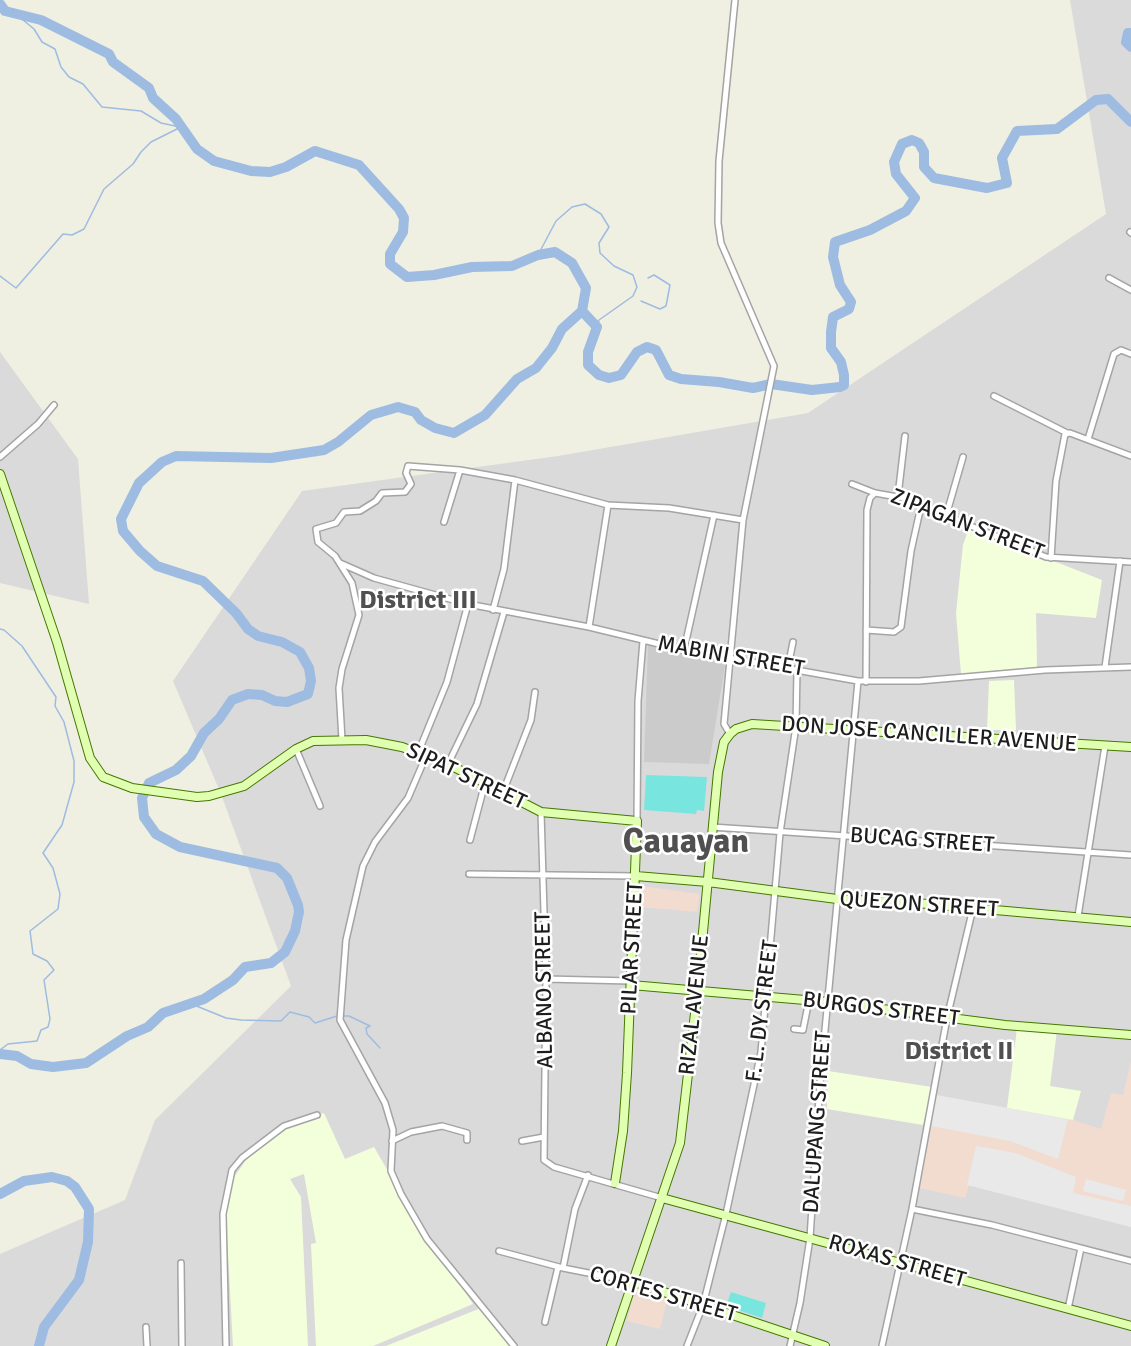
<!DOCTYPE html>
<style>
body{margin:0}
canvas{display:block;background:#efefe2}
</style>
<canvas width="1131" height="1346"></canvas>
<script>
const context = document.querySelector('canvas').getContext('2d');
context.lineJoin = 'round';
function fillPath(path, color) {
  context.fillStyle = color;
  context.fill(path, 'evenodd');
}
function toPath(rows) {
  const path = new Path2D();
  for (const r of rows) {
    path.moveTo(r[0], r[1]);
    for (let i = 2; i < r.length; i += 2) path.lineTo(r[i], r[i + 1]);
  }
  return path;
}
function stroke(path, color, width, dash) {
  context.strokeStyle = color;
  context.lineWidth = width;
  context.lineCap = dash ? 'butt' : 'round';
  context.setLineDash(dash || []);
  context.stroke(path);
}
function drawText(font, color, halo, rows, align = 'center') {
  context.font = font + ' Signika,sans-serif';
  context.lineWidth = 5;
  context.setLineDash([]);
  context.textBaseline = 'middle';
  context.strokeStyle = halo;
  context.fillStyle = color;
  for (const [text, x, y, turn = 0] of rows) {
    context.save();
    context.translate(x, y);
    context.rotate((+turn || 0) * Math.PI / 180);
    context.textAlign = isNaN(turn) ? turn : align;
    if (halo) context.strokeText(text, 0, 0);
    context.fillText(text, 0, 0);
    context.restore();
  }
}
const residential = toPath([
 [1070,0,1131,0,1131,1346,0,1346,0,1254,125,1200,155,1120,291,986,221,794,173,681,302,491,558,456,808,413,1106,214],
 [0,352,78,459,89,604,0,583]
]);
const commercial = toPath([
 [642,886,700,894,697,912,641,907],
 [1131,1061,1131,1227,969,1185,965,1198,919,1188,936,1095,1073,1120,1101,1129,1111,1093,1123,1095],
 [635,1288,668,1297,660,1329,627,1321]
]);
const education = toPath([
 [969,528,1102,580,1096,618,1036,613,1037,667,961,674,956,613,963,545],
 [1014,680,1016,730,987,730,989,681],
 [1017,1028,1057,1030,1050,1086,1081,1091,1073,1120,1007,1108],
 [828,1071,932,1087,923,1125,827,1109],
 [324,1113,345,1159,374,1147,410,1209,473,1304,373,1346,316,1346,311,1244,316,1243,304,1174,290,1179,301,1197,308,1346,233,1346,226,1218,232,1180,246,1160,284,1127],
 [481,1308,513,1346,386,1346]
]);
const religious = toPath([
 [648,644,726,660,709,764,644,762]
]);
const pitch = toPath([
 [646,775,707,777,704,811,697,810,696,814,644,810],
 [731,1292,766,1303,762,1318,726,1306]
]);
const parking = toPath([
 [936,1095,1068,1119,1058,1159,1010,1141,931,1126],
 [976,1146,1015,1153,1076,1177,1073,1193,1131,1206,1131,1227,967,1185],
 [1086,1179,1126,1190,1123,1201,1083,1191]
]);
const stream = toPath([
 [17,15,34,29,42,42,55,49,61,67,69,77,83,84,102,107,141,111,161,123,180,127],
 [538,255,556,221,572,207,585,204,601,214,609,227,599,243,600,253,614,266,633,275,637,287,633,296,599,320,597,327],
 [0,276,16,288,63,234,72,235,84,229,104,189,133,164,141,152,151,142,181,127],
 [641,301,660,309,666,306,670,285,654,275,648,278],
 [0,629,4,630,22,646,56,697,55,706,64,722,74,761,74,782,62,825,43,853,53,868,60,894,58,909,30,931,33,954,47,961,54,970,44,980,50,1019,48,1027,41,1030,37,1041,8,1044,0,1050],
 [194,1005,226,1018,241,1020,281,1021,290,1012,309,1017,315,1023,337,1016],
 [342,1016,349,1016,370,1026,366,1028,367,1034,380,1048]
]);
const river = toPath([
 [0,4,5,11,41,20,109,54,113,62,149,88,153,98,176,119,197,149,214,161,251,171,270,172,286,167,315,151,359,165,399,209,404,218,403,232,390,254,390,264,407,277,434,275,472,267,512,266,538,255,555,252,572,263,586,288,582,311,562,329,552,348,536,368,517,379,485,415,454,433,435,428,421,420,415,412,398,407,371,415,338,442,324,450,271,458,176,456,162,462,139,483,121,519,123,531,140,551,157,566,203,581,236,613,248,629,258,636,282,642,300,652,309,668,311,681,308,694,287,702,275,701,262,695,248,694,232,700,219,719,204,733,191,756,176,770,149,783,142,798,144,817,156,834,180,847,277,868,287,878,298,905,299,912,295,931,285,952,271,963,245,967,233,980,204,999,163,1013,148,1027,127,1036,86,1063,53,1067,31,1064,17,1056,0,1054],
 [1131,33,1128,33,1126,42,1131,47],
 [582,311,597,327,588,352,588,365,599,375,609,378,621,375,637,352,647,347,656,350,669,375,681,379,719,382,753,388,771,384,812,390,840,387,844,385,844,375,841,362,831,348,831,332,833,317,849,309,851,302,840,285,833,257,835,242,870,230,906,211,915,198,896,174,894,162,902,144,912,140,919,143,924,152,924,167,934,178,987,188,1007,183,1002,158,1017,131,1057,129,1096,100,1108,99,1131,122],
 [0,1194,24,1181,52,1177,67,1181,75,1187,89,1209,88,1242,79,1280,44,1327,39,1346]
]);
const street = toPath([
 [1130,232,1131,233],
 [1109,278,1131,290],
 [994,396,1067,433],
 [1088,439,1114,354,1121,350,1131,354],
 [0,457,38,424,54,405],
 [852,484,875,493,903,498,1046,557,1131,562],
 [898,496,905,436],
 [946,516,963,457],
 [444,522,460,470],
 [1051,558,1056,481,1065,434,1070,433,1131,456],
 [340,563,374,578,468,604,589,627,684,650,858,681,919,681,1045,670,1131,667],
 [493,610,504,569,515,480],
 [589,627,608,505],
 [866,630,894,632,901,627,911,551,921,506],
 [684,650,714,515],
 [788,667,793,642],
 [1105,667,1120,561],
 [866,682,867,510,870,498,875,493],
 [730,734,724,724,743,520,774,366,721,243,718,223,719,161,735,0],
 [342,740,339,688,342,669,359,615,352,583,335,556,318,542,316,529,336,523,344,512,360,511,376,501,382,493,405,492,411,484,406,473,408,466,460,470,515,480,608,505,669,508,743,520],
 [296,749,320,806],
 [418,753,447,682,468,604],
 [426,756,408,798,375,842,363,866,346,940,340,1020,385,1103,393,1130,391,1171,401,1194,427,1239,514,1346],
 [448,764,477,704,504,612],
 [503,792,531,720,535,692],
 [541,812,546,979,544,1160,554,1167,662,1198],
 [637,821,638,701,643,641],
 [712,827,1131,855],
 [470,840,485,783],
 [469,874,636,876],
 [1078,916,1105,746],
 [546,979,631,981],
 [794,1029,803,1030,809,1000],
 [392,1141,411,1132,442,1126,467,1133,467,1140],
 [522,1141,544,1137],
 [912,1209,992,1225,1131,1261],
 [499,1251,563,1268,634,1282],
 [181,1263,182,1346],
 [563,1268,575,1209,588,1175],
 [1068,1309,1081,1248],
 [545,1322,558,1267],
 [146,1327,147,1346],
 [226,1346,223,1214,232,1170,242,1158,284,1126,317,1115],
 [687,1346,703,1305,726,1214,761,1052,780,833,796,726,797,669],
 [790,1346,800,1303,810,1238,820,1083,858,681],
 [882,1346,912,1209,947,1018,973,908]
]);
const secondary = toPath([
 [0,474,57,642,90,758,103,777,132,788,197,797,209,796,244,786,296,749,313,741,366,740,402,747,448,764,541,812,637,821,627,1073,623,1131,615,1183],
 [636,876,708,882,837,899,916,903,1131,922],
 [631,985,828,1002,1005,1025,1131,1035],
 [662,1198,1131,1326],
 [634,1282,825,1346],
 [611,1346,680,1143,697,996,718,772,724,742,730,734,736,729,752,724,1131,747]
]);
const streetNames = [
 ["ZIPAGAN STREET",967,525,21],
 ["MABINI STREET",731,657,10],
 ["DON JOSE CANCILLER AVENUE",929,735,4],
 ["SIPAT STREET",466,777,25],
 ["BUCAG STREET",922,841,4],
 ["QUEZON STREET",919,905,4],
 ["PILAR STREET",633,948,-87],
 ["ALBANO STREET",545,990,-91],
 ["RIZAL AVENUE",695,1005,-84],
 ["BURGOS STREET",881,1010,7],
 ["F. L. DY STREET",763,1011,-83],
 ["DALUPANG STREET",818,1122,-86],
 ["ROXAS STREET",897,1262,16],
 ["CORTES STREET",663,1295,16]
];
const quarterNames = [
 ["District III",418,601],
 ["District II",959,1052]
];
const townNames = [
 ["Cauayan",686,843]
];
fillPath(residential, '#dbdada');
fillPath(commercial, '#f2dccf');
fillPath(education, '#f3ffdb');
fillPath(religious, '#cbcbcb');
fillPath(pitch, '#79e5df');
fillPath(parking, '#e9e9e9');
stroke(stream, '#9ebce1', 1.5);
stroke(river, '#9ebce1', 10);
stroke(street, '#a4a4a4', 8);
stroke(secondary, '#447800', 10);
stroke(street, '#fff', 5);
stroke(secondary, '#e1ffb0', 8);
drawText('22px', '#1d1d1d', '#fff', streetNames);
drawText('bold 26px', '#505050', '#fff', quarterNames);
drawText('bold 34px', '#505050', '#fff', townNames);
</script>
